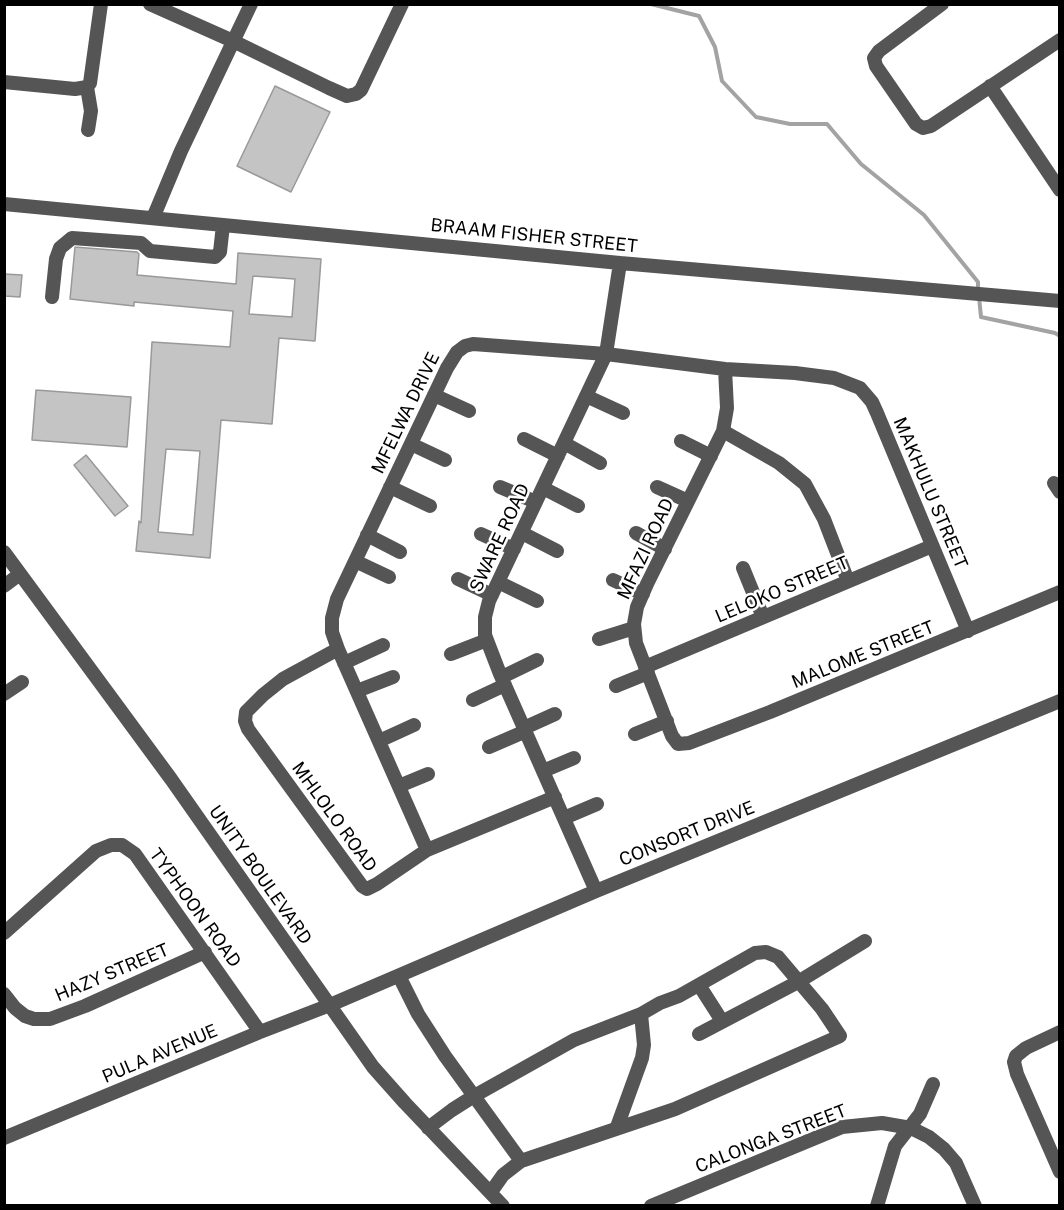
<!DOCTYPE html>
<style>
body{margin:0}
#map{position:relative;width:1064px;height:1210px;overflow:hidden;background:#fff;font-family:"Public Sans",sans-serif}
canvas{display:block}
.frame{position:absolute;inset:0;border:6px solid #000;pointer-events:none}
</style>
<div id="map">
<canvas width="1064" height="1210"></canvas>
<div class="frame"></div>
</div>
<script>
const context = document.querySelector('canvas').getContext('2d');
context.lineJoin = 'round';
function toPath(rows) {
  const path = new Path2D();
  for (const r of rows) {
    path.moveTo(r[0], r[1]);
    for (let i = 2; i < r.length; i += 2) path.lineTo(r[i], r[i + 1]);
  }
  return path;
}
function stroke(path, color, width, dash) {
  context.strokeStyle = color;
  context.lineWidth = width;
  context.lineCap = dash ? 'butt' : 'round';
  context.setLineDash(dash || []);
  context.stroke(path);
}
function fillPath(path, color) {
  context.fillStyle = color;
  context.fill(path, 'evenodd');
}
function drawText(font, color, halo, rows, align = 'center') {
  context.font = font + ' "Public Sans",sans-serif';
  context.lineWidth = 5;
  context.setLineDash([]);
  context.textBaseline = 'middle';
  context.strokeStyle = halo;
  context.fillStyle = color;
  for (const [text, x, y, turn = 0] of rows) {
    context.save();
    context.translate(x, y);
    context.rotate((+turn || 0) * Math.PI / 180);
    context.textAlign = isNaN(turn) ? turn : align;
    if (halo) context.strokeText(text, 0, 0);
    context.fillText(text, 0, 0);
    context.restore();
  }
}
const stream = toPath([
 [651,4,699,16,715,47,722,81,756,117,790,124,827,124,861,164,924,215,978,282,978,290],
 [979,297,981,317,1055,333,1060,336]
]);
const building = toPath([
 [275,86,330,112,291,192,237,166,275,86],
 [75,247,137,252,139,254,137,275,236,284,238,253,321,259,315,341,279,338,272,424,221,420,210,558,136,551,139,521,141,523,152,342,230,347,233,311,134,302,134,306,70,299,75,247],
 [253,276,295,279,292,317,249,314,253,276],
 [166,449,200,451,193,535,158,532,166,449],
 [4,274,22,275,20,297,4,296,4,274],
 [36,390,131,397,127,447,32,440,36,390],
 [86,455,128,506,115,516,74,465,86,455]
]);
const minor = toPath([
 [150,4,233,41,329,88,347,96,356,94,361,90,402,4],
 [942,4,879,51,874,58,876,66,916,124,923,128,931,126,1060,40],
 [4,82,75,89,87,87,90,83,101,4],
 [990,86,1060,190],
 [87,87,91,111,88,130],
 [4,204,620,263,1060,301],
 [153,218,181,151,251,4],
 [52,297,56,259,60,248,72,238,141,243,150,251,215,257,220,252,223,225],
 [725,369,727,408,723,431,647,584,637,607,634,624,636,643,672,736,678,744,689,743,770,712,1060,592],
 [434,395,469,411],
 [586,396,623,413],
 [723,431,779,463,805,484,824,519,848,581],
 [524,439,558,456],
 [681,441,711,456],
 [564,443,600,463],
 [411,444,445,460],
 [1054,483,1060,492],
 [390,487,430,506],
 [500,487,536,502],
 [657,487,688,501],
 [543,488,578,506],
 [522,533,557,551],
 [636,533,665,549],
 [481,534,514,549],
 [367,535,400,552],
 [4,552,171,779,373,1067,405,1103,503,1206],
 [355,561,389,577],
 [743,568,763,617],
 [458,579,492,595],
 [613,580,643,594],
 [498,582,537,601],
 [4,586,20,574],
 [599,639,634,628],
 [338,649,283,679,263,695,246,712,245,721,248,729,362,886,367,889,377,884,427,850,555,797],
 [451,654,487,640],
 [344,663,383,645],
 [645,667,932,546],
 [502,677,537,660],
 [616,686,648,673],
 [357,691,393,677],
 [4,694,22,682],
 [473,700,505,685],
 [524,728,555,714],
 [635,734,667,721],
 [379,741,414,725],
 [489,747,526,731],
 [543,771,574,758],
 [399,786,428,774],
 [564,818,597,804],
 [427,850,338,649,332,632,332,618,337,599,447,368,457,352,465,346,473,344,606,354,725,369,795,373,834,378,860,388,872,402,877,413,968,631],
 [596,891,500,674,485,635,485,617,489,601,606,354,620,263],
 [4,933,96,851,111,845,122,845,135,854,260,1032],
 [399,976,418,1014,445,1056,521,1161],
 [699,985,722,1021],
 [4,994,15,1008,25,1016,34,1019,50,1019,85,1006,205,952],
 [1060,1032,1026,1048,1016,1056,1014,1062,1017,1074,1060,1172],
 [699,1034,798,982,865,941],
 [617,1127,642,1058,644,1045,641,1014],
 [428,1128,452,1110,474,1096,574,1040,641,1014,660,1003,679,996,755,953,766,952,778,957,822,1009,840,1036,675,1109,521,1161,503,1175,491,1192],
 [4,1138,260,1032,330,1005,596,891,1060,701],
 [651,1206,842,1127,882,1123,911,1128,929,1137,944,1149,956,1163,975,1206],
 [877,1206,895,1146,920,1114,933,1084]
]);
const streetNames = [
 ["BRAAM FISHER STREET",534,236,6],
 ["MFELWA DRIVE",406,413,-64],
 ["MAKHULU STREET",930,493,67],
 ["SWARE ROAD",500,538,-65],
 ["MFAZI ROAD",646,549,-65],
 ["LELOKO STREET",782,590,-23],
 ["MALOME STREET",863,655,-22],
 ["MHLOLO ROAD",334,817,54],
 ["CONSORT DRIVE",687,834,-22],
 ["UNITY BOULEVARD",260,875,55],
 ["TYPHOON ROAD",195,908,54],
 ["HAZY STREET",112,973,-23],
 ["PULA AVENUE",160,1054,-23],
 ["CALONGA STREET",771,1139,-21]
];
stroke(stream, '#a3a3a3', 4);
fillPath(building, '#c4c4c4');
stroke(building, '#999', 1.5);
stroke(minor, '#555', 14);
drawText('18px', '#000', '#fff', streetNames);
</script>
